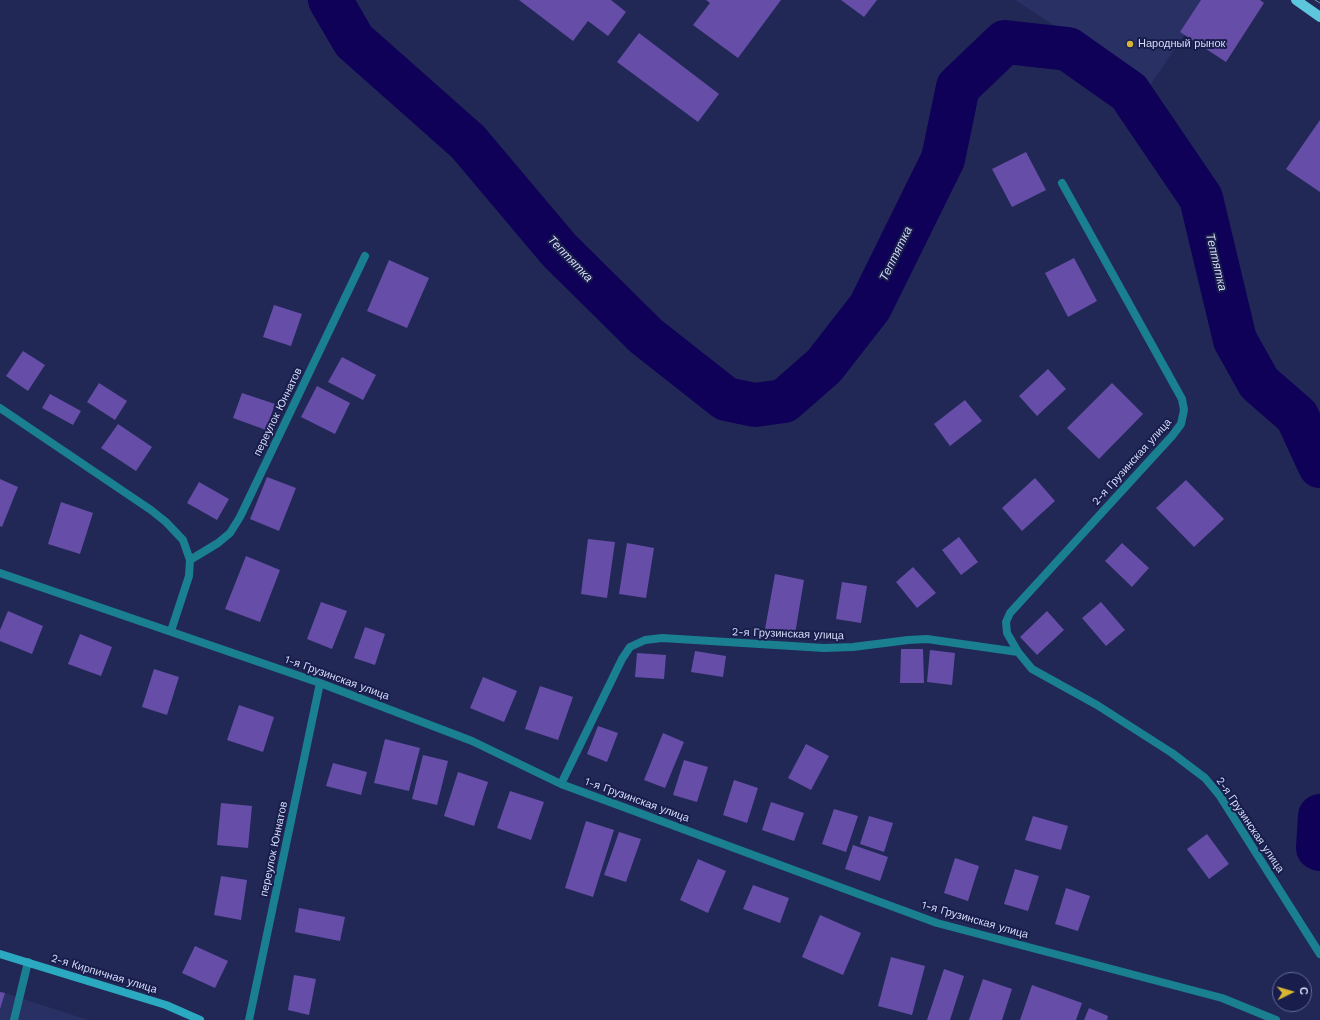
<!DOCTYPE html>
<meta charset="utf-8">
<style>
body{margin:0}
#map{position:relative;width:1320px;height:1020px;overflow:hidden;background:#212856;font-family:"Work Sans",sans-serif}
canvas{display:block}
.north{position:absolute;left:1272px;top:972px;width:40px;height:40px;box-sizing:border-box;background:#181d4b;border:1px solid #636991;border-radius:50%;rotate:85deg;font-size:11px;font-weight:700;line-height:16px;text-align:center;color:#d4dcfa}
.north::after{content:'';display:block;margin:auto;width:14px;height:18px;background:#d6b534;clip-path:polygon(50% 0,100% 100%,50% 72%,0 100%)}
</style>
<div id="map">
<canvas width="1320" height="1020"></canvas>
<div class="north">С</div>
</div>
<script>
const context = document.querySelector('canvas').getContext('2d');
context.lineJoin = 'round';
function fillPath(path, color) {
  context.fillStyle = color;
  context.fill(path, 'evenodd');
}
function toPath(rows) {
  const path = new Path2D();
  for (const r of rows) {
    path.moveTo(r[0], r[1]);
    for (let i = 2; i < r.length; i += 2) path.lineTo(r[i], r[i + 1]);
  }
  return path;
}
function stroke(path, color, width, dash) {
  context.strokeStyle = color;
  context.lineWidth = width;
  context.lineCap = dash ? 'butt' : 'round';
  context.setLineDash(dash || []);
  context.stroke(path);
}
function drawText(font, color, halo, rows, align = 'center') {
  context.font = font + ' "Work Sans",sans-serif';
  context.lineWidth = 4;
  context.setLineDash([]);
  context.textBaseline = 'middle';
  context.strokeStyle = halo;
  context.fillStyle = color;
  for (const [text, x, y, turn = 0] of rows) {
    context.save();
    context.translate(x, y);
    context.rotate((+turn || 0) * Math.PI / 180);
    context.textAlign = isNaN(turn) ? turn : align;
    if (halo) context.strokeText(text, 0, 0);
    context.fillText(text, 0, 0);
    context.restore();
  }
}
const built = toPath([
 [1015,0,1208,0,1149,87],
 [0,992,5,993,88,1020,0,1020]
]);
const river = toPath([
 [330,0,354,41,468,142,559,250,646,336,726,399,755,405,784,401,824,366,870,307,943,159,958,87,1005,42,1068,49,1129,92,1201,198,1235,340,1259,383,1297,416,1320,466],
 [1320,816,1318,848,1320,849]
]);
const building = toPath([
 [519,0,611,0,626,12,608,36,588,21,573,41],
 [706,0,781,0,738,58,693,25,710,3],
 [841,0,877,0,864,17],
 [1201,0,1260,0,1264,3,1226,62,1180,32],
 [639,33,719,94,698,122,617,62],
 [1320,120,1320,192,1286,169],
 [1026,152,1046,190,1012,207,992,169],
 [1074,258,1097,301,1068,317,1045,273],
 [389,260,429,278,407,328,367,311],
 [274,305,302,314,291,346,263,337],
 [23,351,45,365,28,391,6,376],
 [342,357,376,375,363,400,328,382],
 [1048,369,1066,389,1037,416,1019,396],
 [99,383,127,401,115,420,87,402],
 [1112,383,1143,414,1099,459,1067,428],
 [317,386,350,403,335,434,301,417],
 [242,393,275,404,266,430,233,418],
 [50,394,81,411,73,425,42,408],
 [965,400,982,421,950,446,934,424],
 [118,424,152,447,136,471,101,448],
 [267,477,296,488,279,531,250,519],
 [1035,478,1055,501,1022,531,1002,508],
 [0,479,18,487,2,527,0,526],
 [1186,480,1224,519,1194,547,1156,508],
 [199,482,229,499,217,520,187,503],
 [61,502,93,513,80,554,48,544],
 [959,537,978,562,961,575,942,550],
 [588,539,615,542,607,598,581,594],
 [627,543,654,548,646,598,619,594],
 [1122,543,1149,568,1132,587,1105,561],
 [246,556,280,570,260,622,225,609],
 [913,567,936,593,917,608,896,582],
 [775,574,804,580,795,634,765,629],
 [842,582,867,586,861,623,836,619],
 [321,602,347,611,332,649,307,639],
 [1101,602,1125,630,1106,646,1082,618],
 [8,611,43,626,32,654,0,641,0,630],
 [1047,611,1064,630,1037,655,1020,637],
 [365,627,385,634,375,665,354,658],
 [80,634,112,647,101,676,68,664],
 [901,649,923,649,924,683,900,683],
 [930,650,955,653,952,685,927,682],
 [695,651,726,656,723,677,691,672],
 [637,653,666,655,664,679,635,677],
 [154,669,179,677,167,715,142,707],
 [483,677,517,691,504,722,470,708],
 [540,686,573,697,558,740,525,729],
 [239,705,274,717,263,752,227,740],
 [598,726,618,733,607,762,587,754],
 [663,733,684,742,665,788,644,780],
 [385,739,420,748,409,791,374,783],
 [806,744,829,756,811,790,788,778],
 [423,755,448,761,437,805,412,799],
 [684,760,708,767,697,802,673,795],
 [333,763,367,772,361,795,326,786],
 [458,772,488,782,474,826,444,816],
 [734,780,758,788,747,823,723,815],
 [510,791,544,802,531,840,497,828],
 [771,802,804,813,794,841,762,830],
 [221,803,252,806,248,848,217,845],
 [834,809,858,816,846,852,822,844],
 [869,816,893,823,884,852,860,844],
 [1033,816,1068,826,1061,850,1025,840],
 [586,821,614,830,593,897,565,888],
 [619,832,641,839,626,882,604,875],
 [1207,834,1229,864,1209,879,1187,849],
 [853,845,888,857,880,881,845,869],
 [955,858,979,866,968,901,944,893],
 [698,859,726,871,708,913,680,900],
 [1015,869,1039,876,1028,911,1004,904],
 [221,876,247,880,241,920,214,915],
 [753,885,789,898,780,923,743,909],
 [1066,888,1090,896,1078,931,1055,924],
 [299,908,345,917,340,941,295,932],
 [820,915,861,933,843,975,802,957],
 [195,946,228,961,215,988,182,973],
 [891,957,925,966,912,1015,878,1006],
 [944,969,964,976,950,1020,927,1020],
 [294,975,316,979,309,1015,288,1010],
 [983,979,1012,989,1002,1020,969,1020],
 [1032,985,1082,1003,1076,1020,1020,1020],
 [0,992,5,993,0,1009],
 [1089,1008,1108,1016,1107,1020,1084,1020]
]);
const lane = toPath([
 [14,1020,28,962]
]);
const street = toPath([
 [0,408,151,510,166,522,183,540,190,560,189,576,171,631],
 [190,560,218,543,230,533,240,517,365,256],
 [0,573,320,683,472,741,561,784,937,923,1222,998,1276,1020],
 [1018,652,1007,633,1006,622,1010,613,1172,436,1181,424,1184,410,1182,399,1062,183],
 [561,784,622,659,630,647,645,640,662,638,824,648,853,647,908,640,927,639,1018,652,1032,669,1097,705,1172,753,1205,778,1220,796,1320,954],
 [249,1020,320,683]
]);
const secondary = toPath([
 [0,954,166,1005,200,1020]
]);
const primary = toPath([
 [1296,0,1320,17]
]);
const tram = toPath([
 [1315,0,1320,3]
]);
const markers = [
 [1130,44,4,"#d6b534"]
];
const poiNames = [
 ["Народный рынок",1138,44]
];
const streetNames = [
 ["переулок Юннатов",278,412,-64],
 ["2-я Грузинская улица",1132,462,-48],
 ["2-я Грузинская улица",788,634,2],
 ["1-я Грузинская улица",337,678,20],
 ["1-я Грузинская улица",637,800,20],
 ["2-я Грузинская улица",1250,825,56],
 ["переулок Юннатов",274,849,-78],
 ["1-я Грузинская улица",975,920,16],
 ["2-я Кирпичная улица",104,974,17]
];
const waterNames = [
 ["Тептятка",896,254,-64],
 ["Тептятка",570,259,46],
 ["Тептятка",1216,262,77]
];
fillPath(built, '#283064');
stroke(river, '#0f0058', 44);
fillPath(building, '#664da7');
stroke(lane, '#197f91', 8);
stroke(street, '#197f91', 8);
stroke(secondary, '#2ba9c0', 8);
stroke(primary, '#5cc6dd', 10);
stroke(tram, '#8087ad', 1);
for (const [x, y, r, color] of markers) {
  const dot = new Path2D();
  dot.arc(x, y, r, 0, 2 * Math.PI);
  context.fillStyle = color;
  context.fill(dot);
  stroke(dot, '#181d4b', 1.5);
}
drawText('11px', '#d4dcfa', '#181d4b', poiNames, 'left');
drawText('11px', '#d4dcfa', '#181d4b', streetNames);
drawText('italic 12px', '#d5dbf4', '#181d4b', waterNames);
</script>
